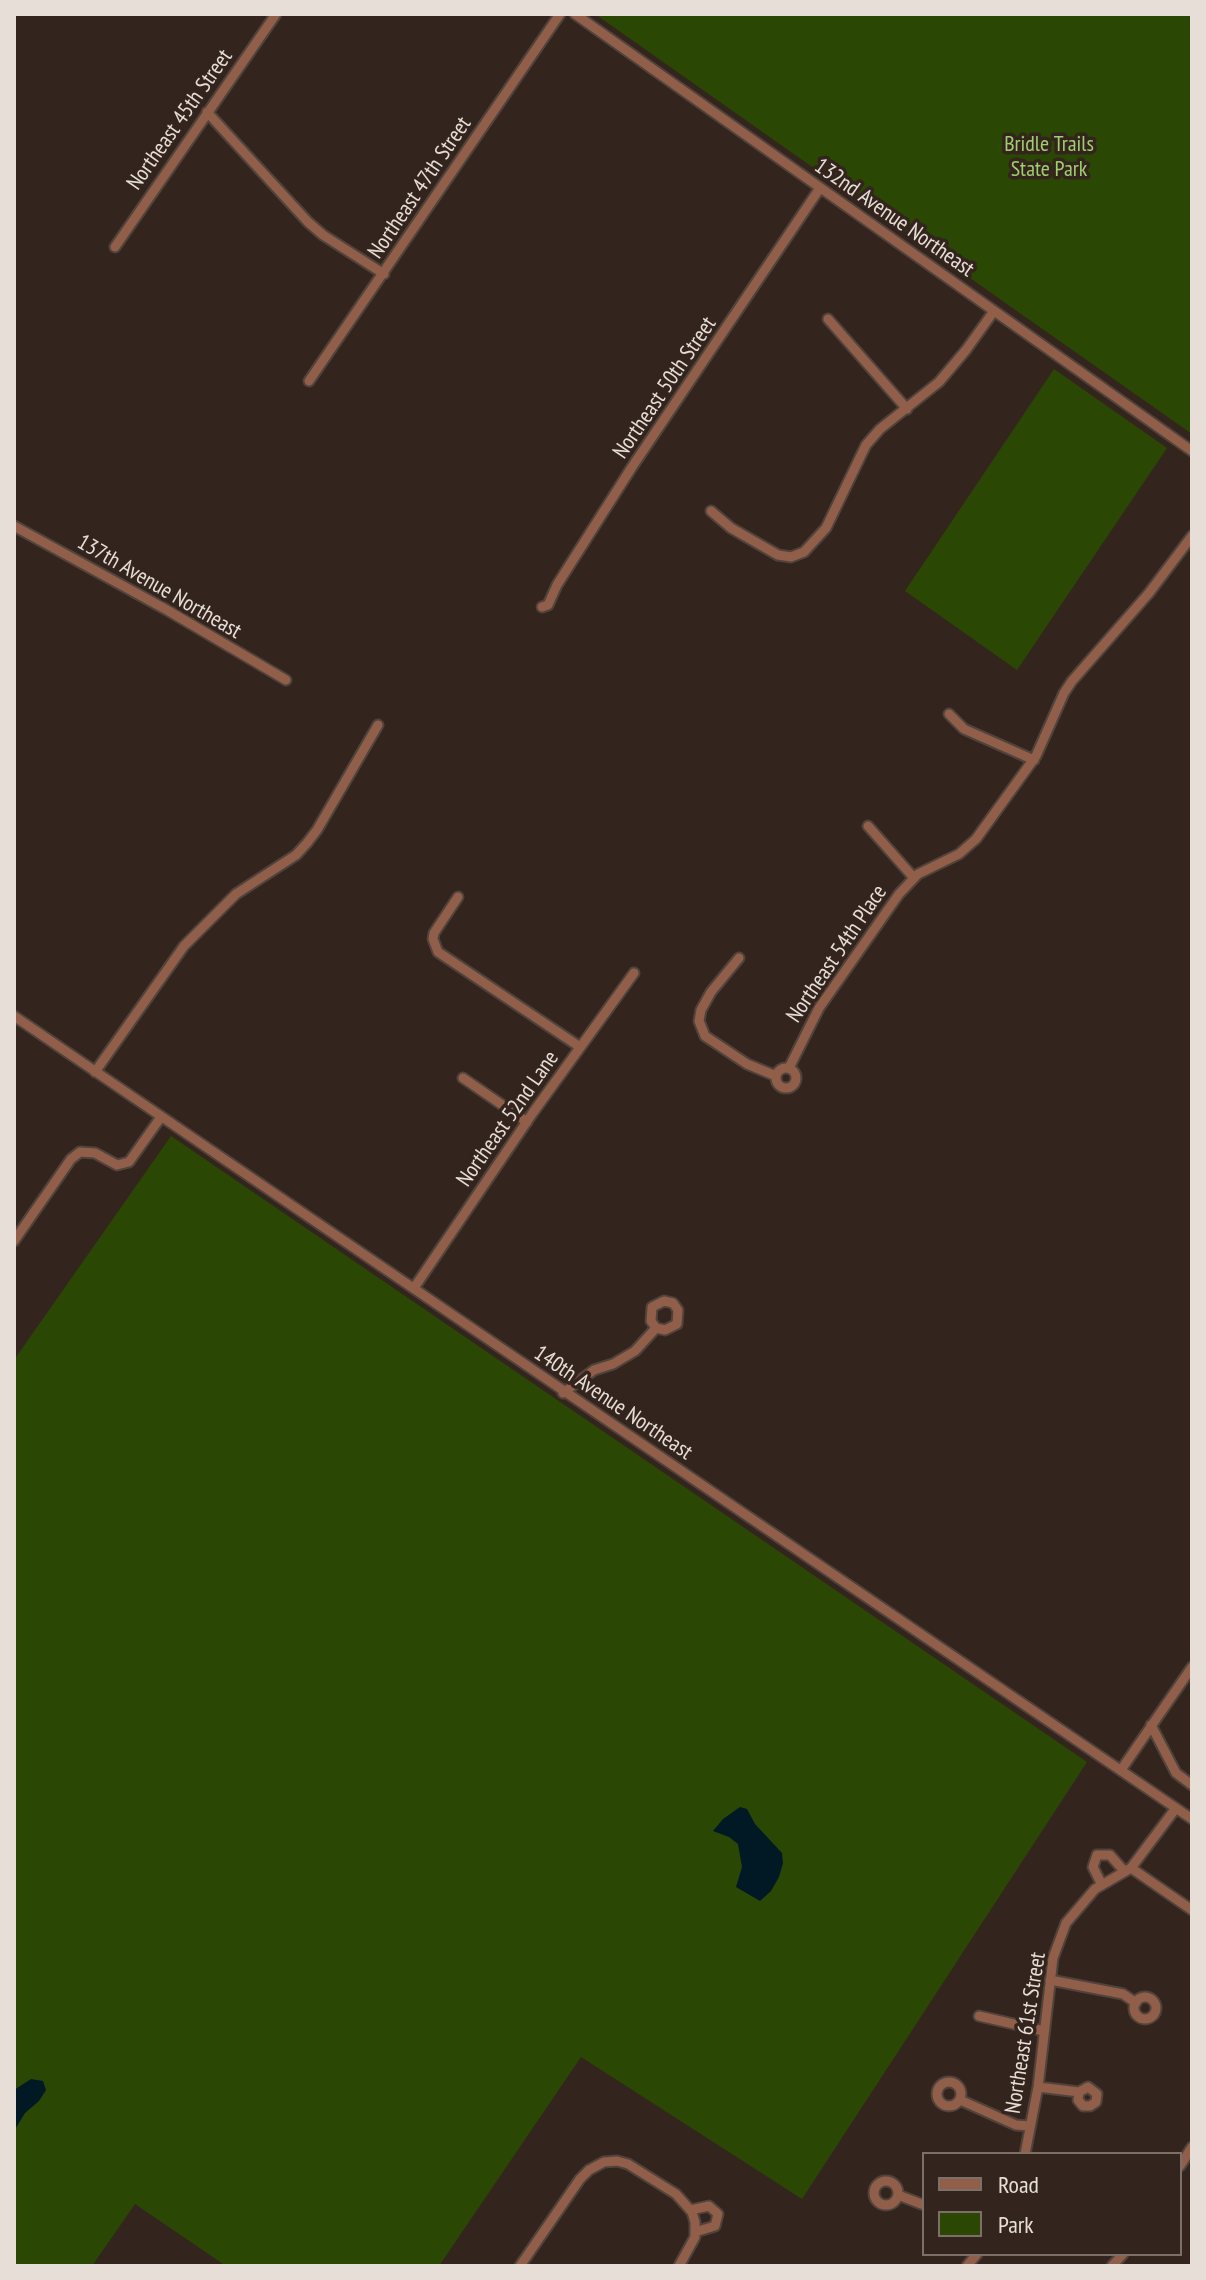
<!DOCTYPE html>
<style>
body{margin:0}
#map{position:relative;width:1206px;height:2280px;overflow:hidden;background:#33251d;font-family:"PT Sans Narrow",sans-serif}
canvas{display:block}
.frame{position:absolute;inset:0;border:16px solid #e7ded8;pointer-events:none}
.legend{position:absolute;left:922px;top:2152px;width:260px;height:104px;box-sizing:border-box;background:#33251d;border:2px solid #7b6f68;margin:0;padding:10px 14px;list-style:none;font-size:24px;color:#e7ded8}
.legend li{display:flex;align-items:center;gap:16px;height:40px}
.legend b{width:40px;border:2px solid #7b6f68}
</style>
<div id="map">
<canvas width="1206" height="2280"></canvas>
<div class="frame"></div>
<ul class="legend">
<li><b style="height:10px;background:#915e49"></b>Road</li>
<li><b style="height:22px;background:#2b4704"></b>Park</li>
</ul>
</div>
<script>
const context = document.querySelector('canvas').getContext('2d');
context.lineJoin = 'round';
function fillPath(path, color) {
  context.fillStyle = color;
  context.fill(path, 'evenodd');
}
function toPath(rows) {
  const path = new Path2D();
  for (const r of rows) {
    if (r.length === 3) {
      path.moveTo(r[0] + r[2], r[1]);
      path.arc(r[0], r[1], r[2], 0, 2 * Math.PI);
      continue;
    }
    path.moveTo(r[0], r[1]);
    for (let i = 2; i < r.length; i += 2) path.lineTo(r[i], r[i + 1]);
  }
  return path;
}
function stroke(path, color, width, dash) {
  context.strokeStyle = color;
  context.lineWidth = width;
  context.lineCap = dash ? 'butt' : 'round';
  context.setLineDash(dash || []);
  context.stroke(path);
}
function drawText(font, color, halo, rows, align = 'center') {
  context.font = font + ' "PT Sans Narrow",sans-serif';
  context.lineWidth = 7;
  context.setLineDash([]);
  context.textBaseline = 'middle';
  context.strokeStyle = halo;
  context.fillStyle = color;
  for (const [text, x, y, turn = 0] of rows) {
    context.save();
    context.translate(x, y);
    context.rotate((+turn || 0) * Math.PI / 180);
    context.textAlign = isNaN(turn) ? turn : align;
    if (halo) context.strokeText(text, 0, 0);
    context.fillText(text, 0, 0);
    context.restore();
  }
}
const green = toPath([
 [595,14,1192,14,1192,434,1014,309],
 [1054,369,1167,448,1017,670,905,591],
 [171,1136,1087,1762,802,2199,581,2057,439,2266,226,2266,135,2204,92,2266,14,2266,14,1360]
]);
const water = toPath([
 [740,1807,747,1809,755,1824,782,1853,783,1863,779,1877,771,1891,760,1901,736,1887,742,1867,738,1844,729,1837,713,1831,723,1819],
 [31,2079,43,2081,46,2090,39,2101,25,2113,14,2131,14,2090]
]);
const minor = toPath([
 [575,14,1192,451],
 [207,112,308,222,323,235,384,274],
 [115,247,276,14],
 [828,319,907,409],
 [309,381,560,14],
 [711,511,731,528,778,555,791,557,804,552,826,528,866,445,880,429,939,382,966,350,994,311],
 [14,526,167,610,286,680],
 [542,607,548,605,557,585,632,467,820,188],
 [949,714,964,729,1034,760],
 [868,826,914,878],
 [458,897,434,933,433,939,438,952,580,1047],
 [739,958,711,992,701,1010,699,1021,705,1036,747,1064,776,1076],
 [14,1016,1192,1819],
 [786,1078,10],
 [789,1068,819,1008,899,894,918,874,959,854,976,839,1036,756,1064,693,1072,681,1149,593,1192,536],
 [95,1072,184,946,236,894,296,855,307,843,317,830,378,725],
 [463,1078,527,1122],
 [14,1241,71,1159,80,1152,95,1153,117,1165,129,1162,161,1117],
 [414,1288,532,1114,634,973],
 [563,1393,594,1370,613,1364,635,1351,656,1328,651,1321,652,1307,664,1301,673,1303,678,1310,677,1324,665,1330,656,1328],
 [1151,1725,1176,1773,1192,1785],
 [1121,1770,1192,1667],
 [1131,1868,1192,1910],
 [1102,1885,1093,1867,1097,1855,1110,1855,1124,1871],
 [1050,1980,1123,1994,1136,2003],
 [1145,2008,11],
 [979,2016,1044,2031],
 [949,2094,12],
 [1038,2087,1079,2092,1088,2087,1097,2094,1096,2102,1090,2106,1083,2106,1078,2100,1079,2092],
 [960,2100,1016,2125,1030,2126],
 [1025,2154,1038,2087,1053,1958,1066,1923,1095,1889,1131,1868,1176,1808],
 [1180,2166,1192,2147],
 [886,2193,12],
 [898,2195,924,2205],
 [690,2210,709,2206,718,2214,715,2226,695,2232],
 [520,2266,580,2179,589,2170,604,2162,617,2161,628,2164,676,2194,692,2212,695,2222,695,2237,679,2266],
 [967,2266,977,2254],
 [1112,2266,1123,2254]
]);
const streetNames = [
 ["Northeast 45th Street",180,120,-55],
 ["Northeast 47th Street",420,188,-56],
 ["132nd Avenue Northeast",894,218,35],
 ["Northeast 50th Street",665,388,-56],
 ["137th Avenue Northeast",159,587,30],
 ["Northeast 54th Place",837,954,-56],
 ["Northeast 52nd Lane",508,1119,-55],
 ["140th Avenue Northeast",613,1403,34],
 ["Northeast 61st Street",1026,2033,-81]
];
const parkNames = [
 ["Bridle Trails",1049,145],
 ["State Park",1049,170]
];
fillPath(green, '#2b4704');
fillPath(water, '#001924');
stroke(minor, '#50433b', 13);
stroke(minor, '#915e49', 9);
drawText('22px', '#e7ded8', '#33251d', streetNames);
drawText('22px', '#a0cf70', '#33251d', parkNames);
</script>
